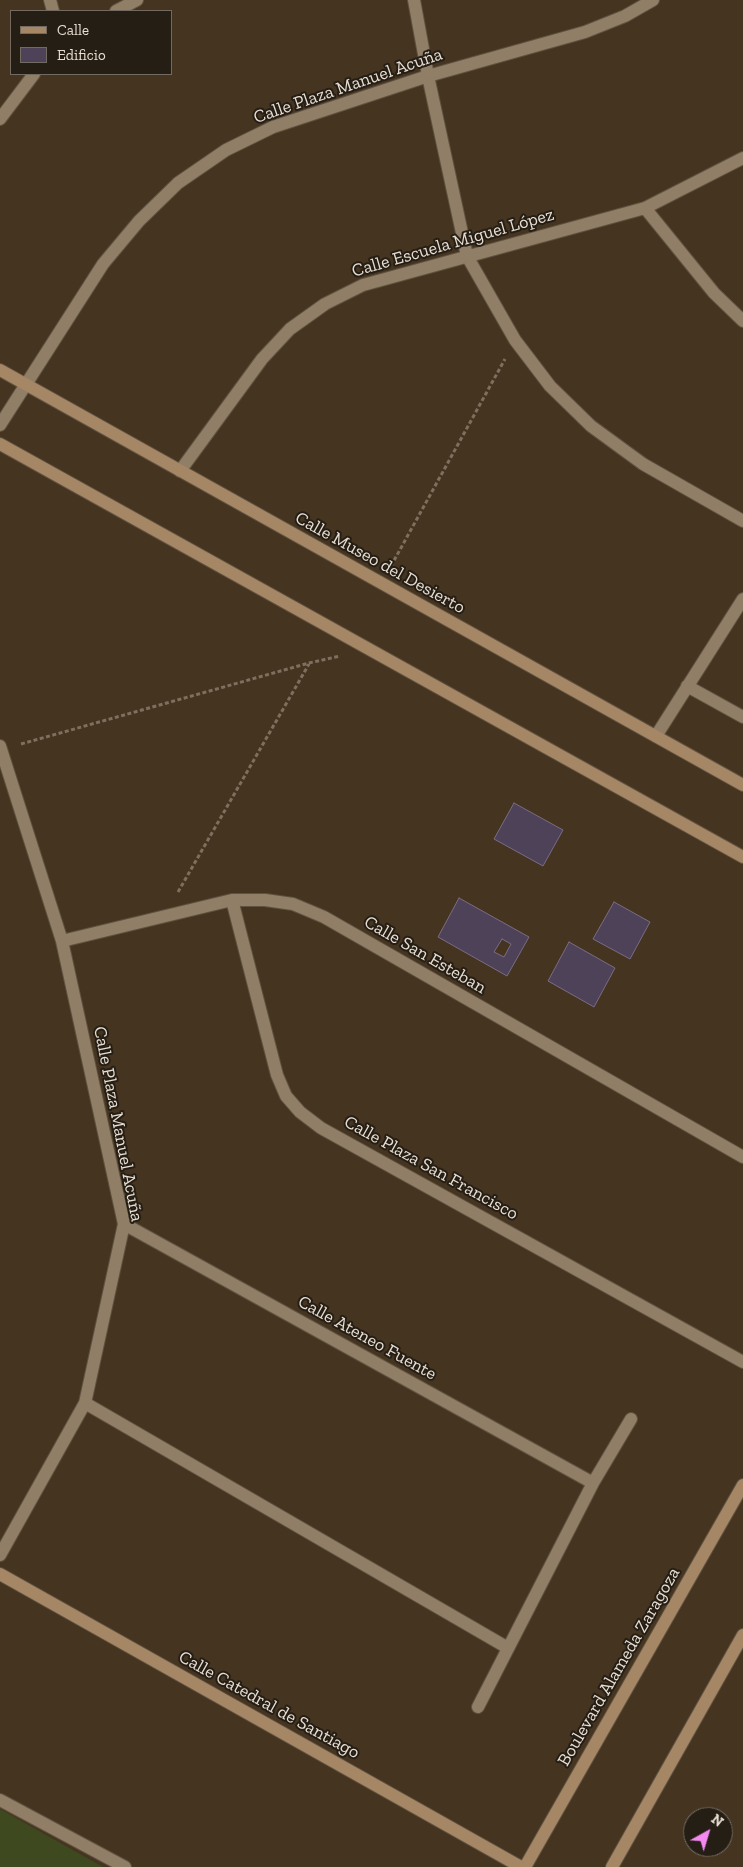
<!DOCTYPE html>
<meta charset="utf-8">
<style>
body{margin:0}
#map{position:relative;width:743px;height:1867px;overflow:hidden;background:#453420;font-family:"Zilla Slab",serif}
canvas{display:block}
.legend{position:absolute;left:10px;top:10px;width:162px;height:65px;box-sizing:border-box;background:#251e15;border:1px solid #736b61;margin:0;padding:6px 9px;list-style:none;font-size:15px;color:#e8ded2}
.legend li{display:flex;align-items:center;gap:10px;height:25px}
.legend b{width:25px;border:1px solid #736b61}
.north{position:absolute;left:683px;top:1807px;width:50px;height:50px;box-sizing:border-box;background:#251e15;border:1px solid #736b61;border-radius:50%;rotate:39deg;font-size:14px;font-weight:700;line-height:20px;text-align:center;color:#e8ded2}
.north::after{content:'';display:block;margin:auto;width:18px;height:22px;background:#f389f1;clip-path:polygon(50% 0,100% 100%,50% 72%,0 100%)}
</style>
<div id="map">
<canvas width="743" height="1867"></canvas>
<ul class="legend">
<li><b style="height:6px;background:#a58766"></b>Calle</li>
<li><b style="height:14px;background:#4e4258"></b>Edificio</li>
</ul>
<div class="north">N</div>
</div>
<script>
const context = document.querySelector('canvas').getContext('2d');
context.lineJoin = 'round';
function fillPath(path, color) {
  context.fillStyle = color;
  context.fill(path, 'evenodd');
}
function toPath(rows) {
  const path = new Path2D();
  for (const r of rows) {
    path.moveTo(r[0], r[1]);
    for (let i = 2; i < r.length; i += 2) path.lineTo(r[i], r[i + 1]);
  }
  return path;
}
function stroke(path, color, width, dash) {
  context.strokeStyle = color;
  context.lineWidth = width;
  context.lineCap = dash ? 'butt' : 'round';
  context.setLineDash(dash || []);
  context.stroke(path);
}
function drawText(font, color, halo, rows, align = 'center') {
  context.font = font + ' "Zilla Slab",serif';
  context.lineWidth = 4;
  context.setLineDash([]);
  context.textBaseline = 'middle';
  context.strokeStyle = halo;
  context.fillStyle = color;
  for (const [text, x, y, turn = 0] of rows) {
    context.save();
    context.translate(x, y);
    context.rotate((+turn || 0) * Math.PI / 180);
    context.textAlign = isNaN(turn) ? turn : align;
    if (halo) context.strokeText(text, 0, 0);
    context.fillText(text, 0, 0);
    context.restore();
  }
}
const green = toPath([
 [0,1809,103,1867,0,1867]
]);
const building = toPath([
 [514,803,563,830,543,866,494,839,514,803],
 [459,898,529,937,507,976,438,937,459,898],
 [502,939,511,944,504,957,494,952,502,939],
 [614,902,650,922,630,959,593,939,614,902],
 [569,942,615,968,594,1007,548,981,569,942]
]);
const path = toPath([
 [391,566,505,359],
 [21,744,309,663,340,656],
 [178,892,309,664]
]);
const lane = toPath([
 [687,686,743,717],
 [656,736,743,599]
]);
const street = toPath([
 [50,0,53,11],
 [414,0,428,76,467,256,515,340,550,386,591,426,643,464,743,521],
 [116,11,137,0],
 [0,119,34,74],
 [645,208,714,293,743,321],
 [0,425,103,264,139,221,178,183,226,150,273,127,428,76,585,32,625,16,653,0],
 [180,471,262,359,290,329,325,304,363,285,645,208,743,158],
 [0,746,62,941,124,1224,85,1403,0,1555],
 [232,900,277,1075,286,1096,300,1112,321,1128,743,1362],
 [62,941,232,900,265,900,293,904,324,917,743,1157],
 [124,1224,593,1483],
 [85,1403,508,1648],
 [478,1707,593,1483,631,1419],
 [0,1800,125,1867]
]);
const secondary = toPath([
 [0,370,743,785],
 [0,444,743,857],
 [0,1574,521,1867],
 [525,1867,743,1485],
 [612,1867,743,1635]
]);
const streetNames = [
 ["Calle Plaza Manuel Acuña",348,86,-19],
 ["Calle Escuela Miguel López",453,243,-16],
 ["Calle Museo del Desierto",380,563,29],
 ["Calle San Esteban",425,955,30],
 ["Calle Plaza Manuel Acuña",118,1124,79],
 ["Calle Plaza San Francisco",431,1168,29],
 ["Calle Ateneo Fuente",367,1338,29],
 ["Boulevard Alameda Zaragoza",619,1667,-60],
 ["Calle Catedral de Santiago",269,1705,29]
];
fillPath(green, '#3e4920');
fillPath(building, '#4e4258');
stroke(building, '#7a6c85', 1);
stroke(lane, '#605240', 14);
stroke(street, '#605240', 14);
stroke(secondary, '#605240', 14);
stroke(path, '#7e6f5e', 3, [4, 2.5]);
stroke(lane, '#917e67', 12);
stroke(street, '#917e67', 12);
stroke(secondary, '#a58766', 12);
drawText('18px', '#e8ded2', '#251e15', streetNames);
</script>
